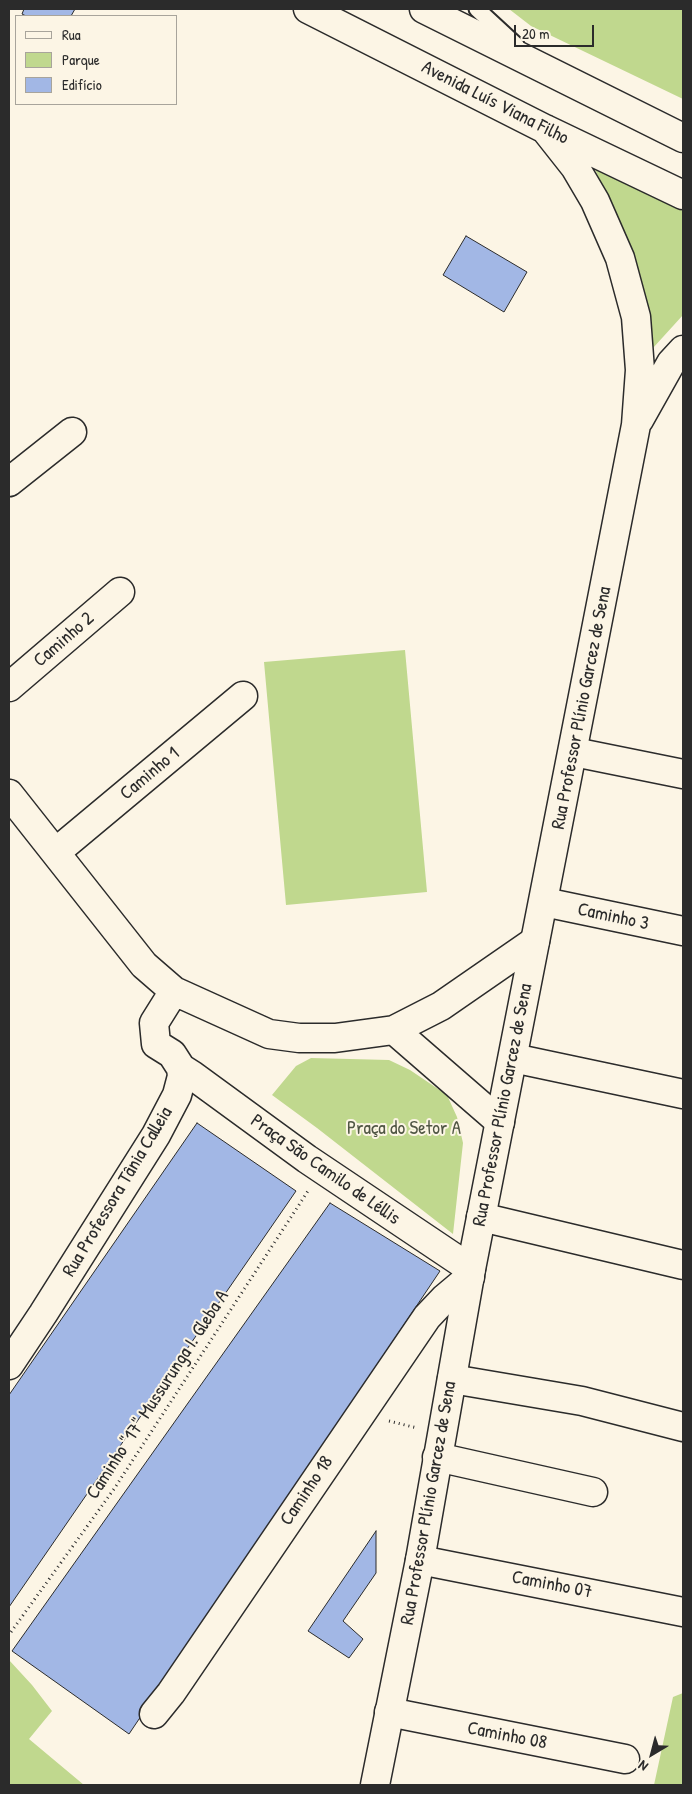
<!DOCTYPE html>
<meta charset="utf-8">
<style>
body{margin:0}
#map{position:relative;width:692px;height:1794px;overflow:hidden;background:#fcf5e5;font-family:"Patrick Hand",sans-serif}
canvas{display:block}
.frame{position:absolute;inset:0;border:10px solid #2b2b2b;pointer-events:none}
.legend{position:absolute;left:15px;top:15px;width:162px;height:90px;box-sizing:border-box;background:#fcf5e5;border:1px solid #a8a49b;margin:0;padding:6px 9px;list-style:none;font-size:15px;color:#2b2b2b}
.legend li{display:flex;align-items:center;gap:10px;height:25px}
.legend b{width:25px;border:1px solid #a8a49b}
.north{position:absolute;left:627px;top:1729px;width:50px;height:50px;-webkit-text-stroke:4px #fcf5e5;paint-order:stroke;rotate:217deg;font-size:14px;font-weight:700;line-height:20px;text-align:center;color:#2b2b2b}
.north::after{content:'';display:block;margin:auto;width:18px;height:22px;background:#2b2b2b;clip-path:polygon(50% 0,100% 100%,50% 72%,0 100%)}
.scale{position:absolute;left:514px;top:25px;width:80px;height:22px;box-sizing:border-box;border:2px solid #2b2b2b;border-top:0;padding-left:6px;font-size:15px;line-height:18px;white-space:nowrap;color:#2b2b2b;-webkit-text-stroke:4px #fcf5e5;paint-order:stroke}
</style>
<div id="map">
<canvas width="692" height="1794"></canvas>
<div class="frame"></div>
<ul class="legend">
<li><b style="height:6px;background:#fcf5e5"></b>Rua</li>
<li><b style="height:14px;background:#c0d88e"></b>Parque</li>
<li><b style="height:14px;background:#a2b7e5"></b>Edifício</li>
</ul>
<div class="north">N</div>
<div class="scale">20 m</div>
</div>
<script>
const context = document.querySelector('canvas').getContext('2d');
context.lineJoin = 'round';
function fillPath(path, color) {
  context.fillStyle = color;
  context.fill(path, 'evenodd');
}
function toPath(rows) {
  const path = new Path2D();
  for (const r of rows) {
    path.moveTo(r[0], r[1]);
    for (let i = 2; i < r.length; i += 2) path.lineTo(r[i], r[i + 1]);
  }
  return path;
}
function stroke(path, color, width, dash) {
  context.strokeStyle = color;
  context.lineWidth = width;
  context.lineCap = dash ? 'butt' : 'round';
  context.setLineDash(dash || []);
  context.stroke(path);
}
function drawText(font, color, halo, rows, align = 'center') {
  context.font = font + ' "Patrick Hand",sans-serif';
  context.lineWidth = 4;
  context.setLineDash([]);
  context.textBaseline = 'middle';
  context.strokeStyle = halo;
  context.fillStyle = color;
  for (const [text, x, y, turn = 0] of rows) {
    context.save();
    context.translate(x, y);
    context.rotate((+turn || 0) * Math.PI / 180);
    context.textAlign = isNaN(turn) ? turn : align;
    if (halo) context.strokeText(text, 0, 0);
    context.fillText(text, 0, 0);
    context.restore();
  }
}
const green = toPath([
 [509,9,683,9,683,99,531,26],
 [593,165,683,211,683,315,653,348,644,302,620,225],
 [405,650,427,892,286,905,264,662],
 [311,1058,389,1060,410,1070,447,1095,457,1117,463,1143,453,1234,317,1128,272,1095,296,1066],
 [9,1660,32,1685,52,1711,29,1739,84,1785,9,1785],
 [683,1693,683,1785,654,1785,673,1697]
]);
const building = toPath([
 [24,9,75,9,71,16,26,16,22,14,24,9],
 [466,236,527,272,504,312,443,275,466,236],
 [197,1123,296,1191,9,1607,9,1395,197,1123],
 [330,1203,440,1271,129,1734,12,1651,330,1203],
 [376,1531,376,1573,343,1621,363,1639,349,1658,308,1631,376,1531]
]);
const path = toPath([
 [389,1421,417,1428],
 [11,1632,114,1489,308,1191]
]);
const service = toPath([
 [477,9,516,45]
]);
const minor = toPath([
 [9,482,72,432],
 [9,687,120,592],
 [574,752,683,774],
 [9,794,144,965,174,991,269,1034,299,1038,335,1038,394,1030,441,1006,535,941],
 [56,852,243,696],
 [544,902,683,931],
 [394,1030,500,1122],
 [513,1058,683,1094],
 [181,1068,192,1075,307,1159,471,1269],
 [481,1217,683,1265],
 [9,1365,43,1314,156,1135,177,1095,182,1076,181,1068,172,1054,156,1044,154,1023,174,991],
 [452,1379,582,1401,683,1427],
 [437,1457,593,1492],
 [420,1560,683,1612],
 [389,1712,625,1759],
 [154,1714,171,1693,427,1317,445,1298,470,1277]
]);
const secondary = toPath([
 [308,9,545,129,683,195],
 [639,420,671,363,683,350],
 [375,1785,420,1560,471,1269,636,425,640,370,636,317,620,258,595,201,575,167,545,129]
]);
const trunk = toPath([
 [424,9,683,138]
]);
const streetNames = [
 ["Avenida Luís Viana Filho",495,103,27],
 ["Caminho 2",64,640,-41],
 ["Rua Professor Plínio Garcez de Sena",582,708,-79],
 ["Caminho 1",150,774,-40],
 ["Caminho 3",613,917,12],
 ["Rua Professor Plínio Garcez de Sena",503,1105,-79],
 ["Praça São Camilo de Léllis",325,1170,35],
 ["Rua Professora Tânia Calleia",118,1192,-59],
 ["Caminho \"17\" Mussurunga I. Gleba A",158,1395,-57],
 ["Caminho 18",307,1491,-56],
 ["Rua Professor Plínio Garcez de Sena",429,1503,-80],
 ["Caminho 07",552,1585,11],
 ["Caminho 08",507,1736,11]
];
const parkNames = [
 ["Praça do Setor A",404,1129]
];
fillPath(green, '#c0d88e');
fillPath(building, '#a2b7e5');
stroke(building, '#2b2b2b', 1);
stroke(service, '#2b2b2b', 19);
stroke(minor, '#2b2b2b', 31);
stroke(secondary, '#2b2b2b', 31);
stroke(trunk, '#2b2b2b', 31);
stroke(path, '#2b2b2b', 3, [1, 4]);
stroke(service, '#fcf5e5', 15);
stroke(minor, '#fcf5e5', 28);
stroke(secondary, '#fcf5e5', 28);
stroke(trunk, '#fcf5e5', 28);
drawText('19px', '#2b2b2b', '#fcf5e5', streetNames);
drawText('19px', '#505644', '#fcf5e5', parkNames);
</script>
